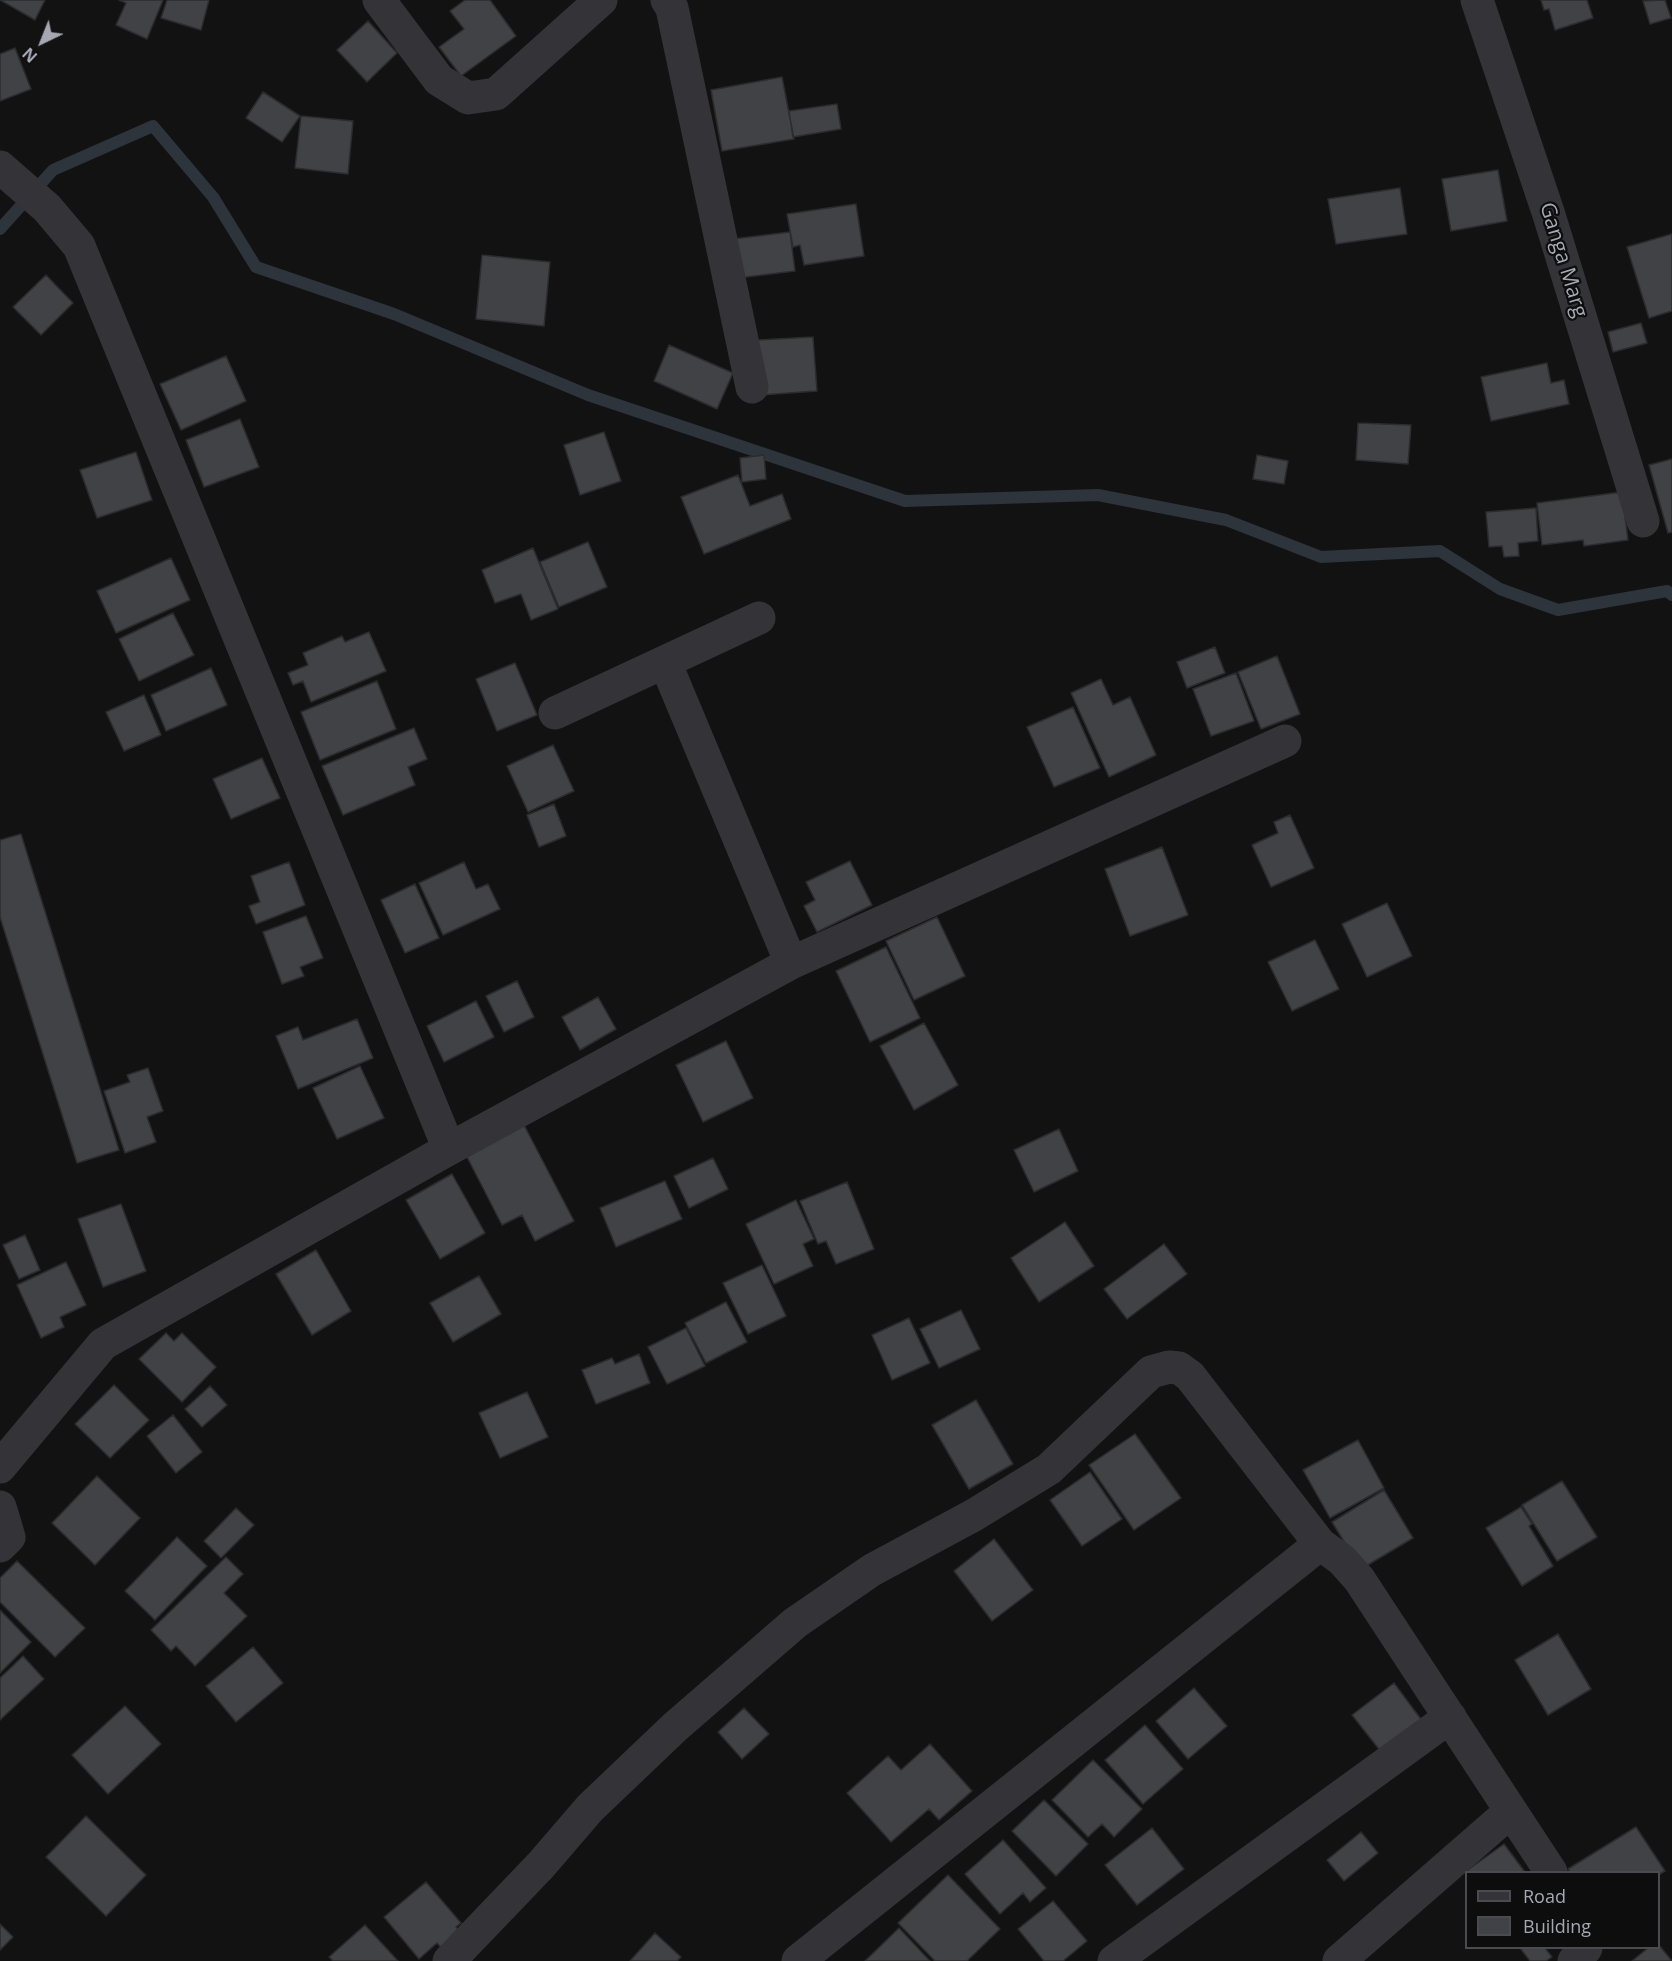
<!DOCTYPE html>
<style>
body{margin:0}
#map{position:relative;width:1672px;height:1961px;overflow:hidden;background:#121213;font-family:"Open Sans",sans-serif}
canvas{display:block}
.legend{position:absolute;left:1465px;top:1871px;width:195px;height:78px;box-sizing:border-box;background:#0d0d0e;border:2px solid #4a4b50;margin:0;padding:8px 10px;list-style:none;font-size:18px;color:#a5a8b3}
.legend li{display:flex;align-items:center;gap:12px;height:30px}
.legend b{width:30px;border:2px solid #4a4b50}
.north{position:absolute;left:12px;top:12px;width:60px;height:60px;-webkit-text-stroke:4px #0d0d0e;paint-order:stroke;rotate:223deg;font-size:16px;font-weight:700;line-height:24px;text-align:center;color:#a5a8b3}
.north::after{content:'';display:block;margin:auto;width:21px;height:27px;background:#a5a8b3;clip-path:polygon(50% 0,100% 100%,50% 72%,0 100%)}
</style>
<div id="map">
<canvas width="1672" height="1961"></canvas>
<ul class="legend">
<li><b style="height:8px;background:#343438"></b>Road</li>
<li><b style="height:16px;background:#414246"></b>Building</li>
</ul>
<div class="north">N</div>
</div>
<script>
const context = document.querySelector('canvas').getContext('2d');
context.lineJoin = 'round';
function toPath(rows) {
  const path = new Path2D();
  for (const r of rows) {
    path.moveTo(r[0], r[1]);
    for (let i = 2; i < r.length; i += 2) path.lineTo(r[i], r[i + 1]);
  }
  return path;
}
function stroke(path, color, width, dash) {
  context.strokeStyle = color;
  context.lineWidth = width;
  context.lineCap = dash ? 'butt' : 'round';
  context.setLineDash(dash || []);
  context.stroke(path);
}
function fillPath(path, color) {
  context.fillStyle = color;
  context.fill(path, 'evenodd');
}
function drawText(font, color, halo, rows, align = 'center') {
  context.font = font + ' "Open Sans",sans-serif';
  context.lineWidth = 4.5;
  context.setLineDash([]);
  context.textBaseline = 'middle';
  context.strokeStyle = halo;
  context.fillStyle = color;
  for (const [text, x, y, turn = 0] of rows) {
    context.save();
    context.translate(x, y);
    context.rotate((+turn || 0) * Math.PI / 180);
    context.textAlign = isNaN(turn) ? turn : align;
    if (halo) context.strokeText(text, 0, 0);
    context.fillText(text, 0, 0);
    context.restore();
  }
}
const stream = toPath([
 [0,229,53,170,153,126,213,197,256,267,394,314,588,395,905,501,1098,495,1226,520,1321,557,1440,551,1500,589,1558,610,1667,591,1672,595]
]);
const building = toPath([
 [0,0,45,0,35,20,0,0],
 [119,0,163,0,147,39,116,25,126,3,119,0],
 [167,0,209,0,201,30,161,18,167,0],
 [465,0,490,0,516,36,461,76,439,47,464,29,450,11,465,0],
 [1541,0,1587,0,1593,18,1555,30,1549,9,1544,10,1541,0],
 [1665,0,1671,18,1650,24,1643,1,1665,0],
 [368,21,397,53,367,82,337,50,368,21],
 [15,48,31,89,0,101,0,54,15,48],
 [782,77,794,139,722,151,711,90,782,77],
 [263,92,300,116,282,142,246,118,263,92],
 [837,104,841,129,793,137,789,111,837,104],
 [301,116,353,121,348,174,295,168,301,116],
 [1498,170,1507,221,1451,231,1442,179,1498,170],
 [1400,188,1407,234,1336,244,1328,199,1400,188],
 [856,204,864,256,804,265,800,245,793,247,787,214,856,204],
 [790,232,795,271,738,278,733,239,790,232],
 [1672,234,1672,311,1649,318,1627,247,1672,234],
 [482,255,550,262,544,326,476,319,482,255],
 [46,275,73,303,41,335,13,307,46,275],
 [1641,323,1647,343,1613,352,1608,332,1641,323],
 [813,337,817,391,761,395,758,340,813,337],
 [669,345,733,373,717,409,654,381,669,345],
 [226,356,246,401,181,430,160,384,226,356],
 [1547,363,1551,383,1564,380,1569,404,1491,421,1481,377,1547,363],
 [240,419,259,467,204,487,186,440,240,419],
 [1358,423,1411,425,1408,464,1356,460,1358,423],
 [604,432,621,481,580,495,564,445,604,432],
 [136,452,152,500,97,518,80,470,136,452],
 [764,455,766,479,742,482,740,458,764,455],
 [1257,455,1288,461,1284,484,1253,479,1257,455],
 [1672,459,1672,532,1668,533,1649,465,1672,459],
 [738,475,750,506,782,494,791,519,704,554,681,497,738,475],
 [1622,492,1628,540,1584,546,1583,540,1542,545,1537,503,1622,492],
 [1536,508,1538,541,1518,543,1519,556,1504,557,1502,546,1489,547,1486,512,1536,508],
 [588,542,607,587,559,607,540,562,588,542],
 [533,548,558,609,531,620,521,594,495,603,482,570,533,548],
 [171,558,190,600,116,633,97,591,171,558],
 [173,613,194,655,139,681,119,639,173,613],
 [369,632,386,671,311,702,303,681,293,685,288,673,308,665,303,653,342,636,345,642,369,632],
 [1215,647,1225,673,1187,688,1177,662,1215,647],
 [1277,656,1300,714,1261,729,1238,672,1277,656],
 [515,663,537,715,497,731,476,679,515,663],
 [211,668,227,705,166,731,151,695,211,668],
 [1236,673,1254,721,1211,736,1193,689,1236,673],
 [1101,679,1113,705,1130,697,1156,755,1109,777,1071,693,1101,679],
 [377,681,396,729,320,760,301,712,377,681],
 [144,695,161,735,124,751,106,712,144,695],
 [1073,707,1100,768,1054,787,1027,727,1073,707],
 [414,728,427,759,408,767,415,785,343,815,322,766,414,728],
 [553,745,574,791,528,812,507,766,553,745],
 [262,758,280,798,231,819,213,779,262,758],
 [554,804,566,836,539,847,527,815,554,804],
 [1290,815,1314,868,1271,887,1252,845,1278,833,1274,822,1290,815],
 [21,834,119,1150,77,1163,0,917,0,840,21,834],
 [1162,847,1188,915,1130,936,1105,869,1162,847],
 [850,861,872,905,817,932,804,906,815,900,806,882,850,861],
 [289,862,305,905,256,924,249,906,260,902,251,876,289,862],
 [464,862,476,889,488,884,500,909,443,935,419,883,464,862],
 [415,884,439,938,405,953,381,900,415,884],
 [1387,903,1412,956,1367,977,1342,924,1387,903],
 [306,916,323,958,300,967,304,976,282,984,263,932,306,916],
 [937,917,965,976,914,1000,886,941,937,917],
 [1315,940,1339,989,1292,1011,1268,962,1315,940],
 [886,947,920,1018,870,1042,836,971,886,947],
 [517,981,534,1017,504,1032,486,996,517,981],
 [598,997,616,1029,580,1050,562,1017,598,997],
 [476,1001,494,1037,444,1062,427,1026,476,1001],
 [357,1019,373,1058,298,1089,276,1036,298,1027,303,1040,357,1019],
 [924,1023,958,1085,914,1110,880,1046,924,1023],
 [726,1041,753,1098,703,1122,676,1065,726,1041],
 [360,1066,384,1118,337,1139,313,1088,360,1066],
 [148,1068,163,1111,147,1117,156,1142,125,1153,104,1091,130,1082,127,1075,148,1068],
 [524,1125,574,1221,535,1241,522,1215,502,1225,466,1155,524,1125],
 [1059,1129,1078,1171,1034,1192,1014,1150,1059,1129],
 [713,1158,728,1189,689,1208,674,1176,713,1158],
 [452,1174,485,1233,440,1259,406,1200,452,1174],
 [665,1181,682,1219,616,1247,600,1208,665,1181],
 [847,1182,874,1249,836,1264,826,1241,818,1244,800,1201,847,1182],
 [796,1200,814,1239,803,1244,813,1266,774,1284,746,1224,796,1200],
 [121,1204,146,1271,103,1287,78,1219,121,1204],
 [1065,1222,1094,1266,1039,1302,1011,1258,1065,1222],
 [25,1235,40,1270,19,1279,3,1245,25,1235],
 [1164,1244,1187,1274,1127,1319,1104,1289,1164,1244],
 [316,1250,351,1311,312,1335,276,1274,316,1250],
 [66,1262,86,1305,60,1317,64,1327,41,1338,17,1285,66,1262],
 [762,1265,786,1316,748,1334,723,1283,762,1265],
 [479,1276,501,1314,453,1342,430,1303,479,1276],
 [726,1302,747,1342,706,1363,685,1323,726,1302],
 [961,1310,980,1349,939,1368,920,1329,961,1310],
 [909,1318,930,1363,892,1380,872,1335,909,1318],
 [686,1328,705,1366,667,1384,648,1347,686,1328],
 [166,1333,174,1341,182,1333,216,1367,182,1402,139,1359,166,1333],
 [639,1354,650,1383,596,1404,582,1370,612,1358,615,1364,639,1354],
 [114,1385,149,1420,110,1458,75,1424,114,1385],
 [210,1386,227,1405,202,1427,185,1409,210,1386],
 [527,1392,548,1437,500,1458,479,1413,527,1392],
 [976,1400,1013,1464,969,1489,932,1425,976,1400],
 [173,1415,202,1452,176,1473,147,1436,173,1415],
 [1135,1434,1181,1498,1134,1530,1089,1465,1135,1434],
 [1358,1440,1384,1488,1330,1518,1303,1470,1358,1440],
 [1090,1472,1122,1519,1082,1546,1050,1500,1090,1472],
 [97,1476,140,1518,95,1565,52,1523,97,1476],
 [1562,1481,1597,1537,1557,1561,1522,1505,1562,1481],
 [1384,1490,1413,1538,1361,1569,1332,1522,1384,1490],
 [1521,1507,1532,1524,1529,1526,1553,1566,1522,1586,1486,1528,1521,1507],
 [236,1508,254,1525,221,1558,204,1541,236,1508],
 [177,1537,207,1566,155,1620,125,1591,177,1537],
 [994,1539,1033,1590,992,1621,954,1571,994,1539],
 [226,1557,243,1574,224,1593,247,1616,195,1666,176,1646,171,1651,151,1630,226,1557],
 [17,1561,85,1628,55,1657,0,1602,0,1578,17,1561],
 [0,1610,31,1642,0,1673,0,1610],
 [1558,1634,1591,1689,1548,1715,1515,1660,1558,1634],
 [253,1647,283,1683,236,1722,206,1686,253,1647],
 [23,1656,44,1679,0,1720,0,1678,23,1656],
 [1394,1683,1423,1722,1382,1753,1352,1715,1394,1683],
 [1194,1688,1227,1726,1188,1759,1156,1721,1194,1688],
 [125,1706,161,1744,108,1794,72,1755,125,1706],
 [744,1708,769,1734,742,1759,718,1732,744,1708],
 [1145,1725,1183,1769,1143,1804,1105,1760,1145,1725],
 [930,1744,972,1791,939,1820,929,1809,891,1842,847,1793,888,1756,901,1770,930,1744],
 [1093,1760,1142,1809,1114,1837,1102,1824,1088,1837,1052,1800,1093,1760],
 [1044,1800,1088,1844,1056,1876,1012,1831,1044,1800],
 [86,1816,146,1875,106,1916,46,1857,86,1816],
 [1636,1827,1665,1871,1658,1875,1658,1872,1570,1872,1568,1869,1636,1827],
 [1152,1828,1184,1869,1137,1905,1105,1865,1152,1828],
 [1361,1832,1378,1853,1344,1881,1327,1860,1361,1832],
 [1003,1840,1046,1888,1030,1902,1023,1893,1000,1914,965,1874,1003,1840],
 [1504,1844,1525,1872,1466,1874,1465,1872,1504,1844],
 [948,1875,1000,1929,967,1961,935,1961,898,1923,948,1875],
 [426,1882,461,1923,456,1927,463,1936,444,1951,437,1943,419,1959,384,1917,426,1882],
 [1053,1901,1087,1941,1063,1961,1044,1961,1018,1929,1053,1901],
 [0,1924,13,1937,0,1950,0,1924],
 [365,1925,398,1961,333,1961,329,1957,365,1925],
 [899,1928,930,1961,865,1961,899,1928],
 [655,1933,681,1957,677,1961,630,1961,655,1933],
 [1658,1944,1672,1961,1632,1961,1648,1948,1658,1948,1658,1944],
 [1520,1948,1545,1948,1552,1957,1546,1961,1530,1961,1520,1948]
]);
const street = toPath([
 [379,0,439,80,468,98,496,94,601,0],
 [667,0,672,8,752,387],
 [1477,0,1549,215,1643,521],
 [0,167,47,208,79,246,449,1149,791,963,1285,741],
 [665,662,791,963],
 [555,713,759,618],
 [0,1467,103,1344,449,1149],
 [0,1507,9,1537,0,1546],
 [449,1961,541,1865,590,1808,675,1727,795,1623,872,1570,974,1515,1049,1469,1151,1372,1169,1367,1179,1368,1190,1376,1320,1544,1342,1560,1359,1579,1551,1872],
 [798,1961,1320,1544],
 [1114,1961,1450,1717],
 [1339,1961,1511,1811],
 [1574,1961,1586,1948]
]);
const streetNames = [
 ["Ganga Marg",1563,260,73]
];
stroke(stream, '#2d343b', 12);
fillPath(building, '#414246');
stroke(building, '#2c2c2f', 1.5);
stroke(street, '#343438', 33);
drawText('21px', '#a5a8b3', '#0d0d0e', streetNames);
</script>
